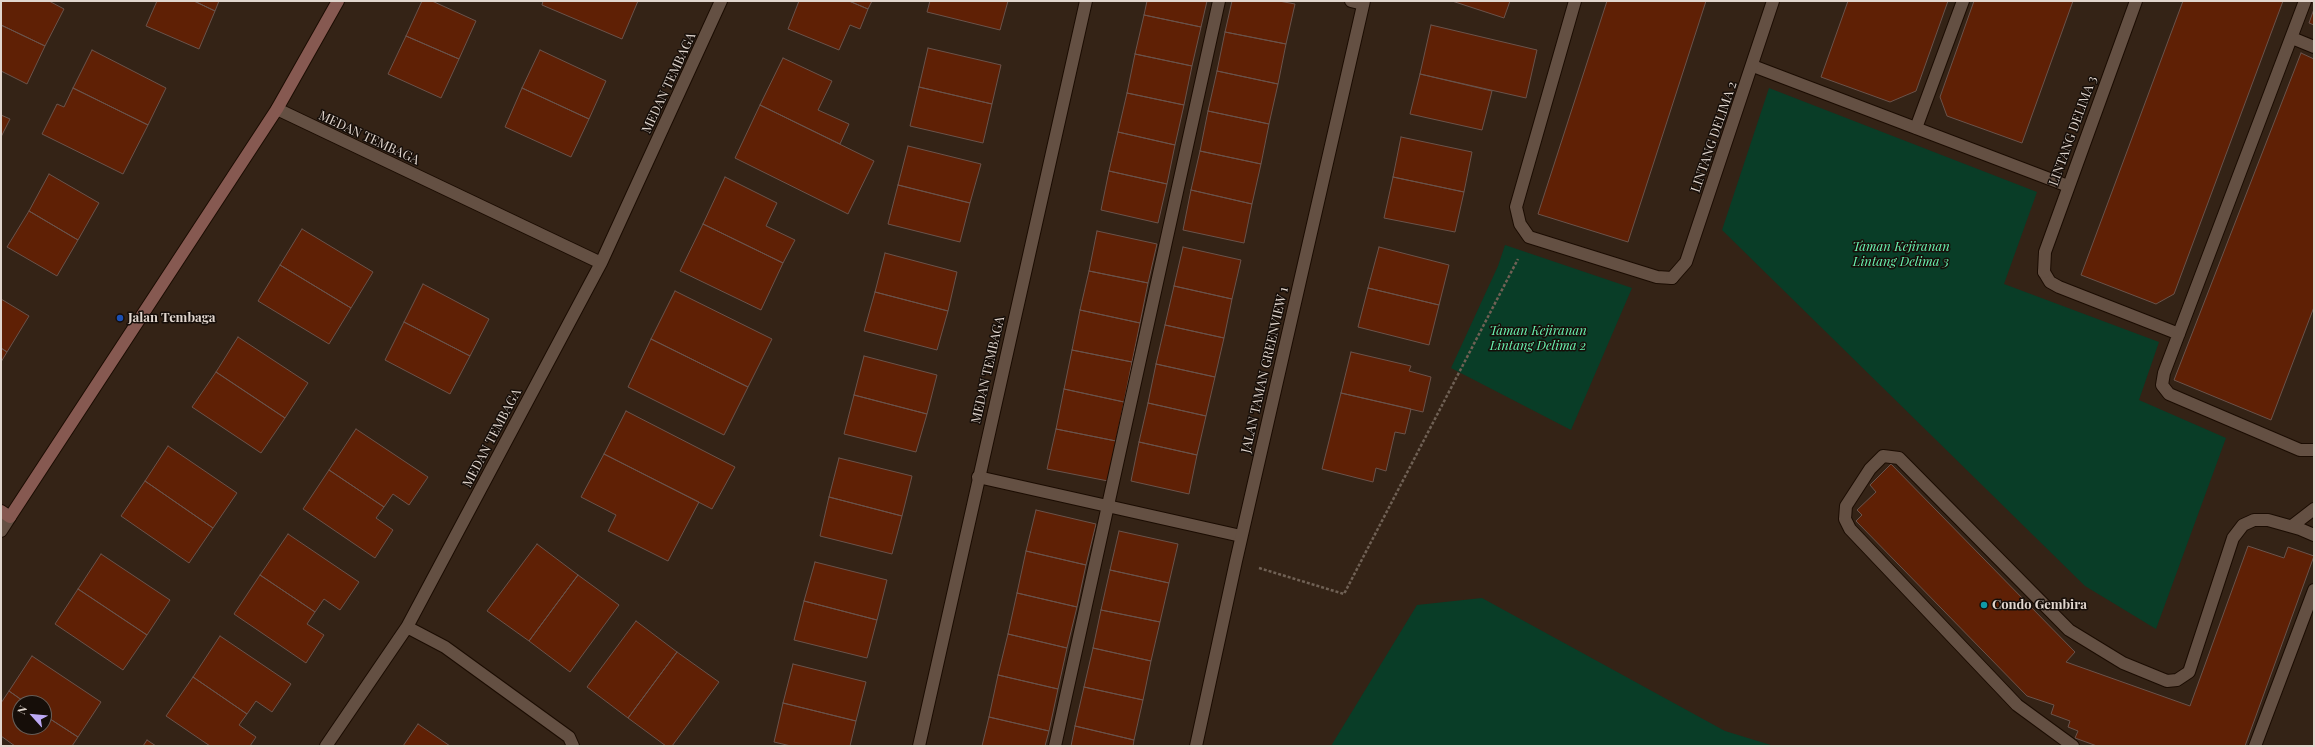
<!DOCTYPE html>
<style>
body{margin:0}
#map{position:relative;width:2315px;height:747px;overflow:hidden;background:#342316;font-family:"Playfair Display",serif}
canvas{display:block}
.frame{position:absolute;inset:0;border:2px solid #e1d6ce;pointer-events:none}
.north{position:absolute;left:12px;top:695px;width:40px;height:40px;box-sizing:border-box;background:#160e09;border:1px solid #675e58;border-radius:50%;rotate:297deg;font-size:11px;font-weight:700;line-height:16px;text-align:center;color:#e1d6ce}
.north::after{content:'';display:block;margin:auto;width:14px;height:18px;background:#bda9f5;clip-path:polygon(50% 0,100% 100%,50% 72%,0 100%)}
</style>
<div id="map">
<canvas width="2315" height="747"></canvas>
<div class="frame"></div>
<div class="north">N</div>
</div>
<script>
const context = document.querySelector('canvas').getContext('2d');
context.lineJoin = 'round';
function fillPath(path, color) {
  context.fillStyle = color;
  context.fill(path, 'evenodd');
}
function toPath(rows) {
  const path = new Path2D();
  for (const r of rows) {
    path.moveTo(r[0], r[1]);
    for (let i = 2; i < r.length; i += 2) path.lineTo(r[i], r[i + 1]);
  }
  return path;
}
function stroke(path, color, width, dash) {
  context.strokeStyle = color;
  context.lineWidth = width;
  context.lineCap = dash ? 'butt' : 'round';
  context.setLineDash(dash || []);
  context.stroke(path);
}
function drawText(font, color, halo, rows, align = 'center') {
  context.font = font + ' "Playfair Display",serif';
  context.lineWidth = 3;
  context.setLineDash([]);
  context.textBaseline = 'middle';
  context.strokeStyle = halo;
  context.fillStyle = color;
  for (const [text, x, y, turn = 0] of rows) {
    context.save();
    context.translate(x, y);
    context.rotate((+turn || 0) * Math.PI / 180);
    context.textAlign = isNaN(turn) ? turn : align;
    if (halo) context.strokeText(text, 0, 0);
    context.fillText(text, 0, 0);
    context.restore();
  }
}
const green = toPath([
 [1769,88,2037,192,2004,284,2159,342,2139,400,2226,438,2156,629,2085,586,1722,230],
 [1505,245,1632,288,1571,430,1451,368,1498,266],
 [1482,598,1725,731,1774,746,1331,746,1417,605]
]);
const building = toPath([
 [1,1,49,1,64,9,45,46,1,25,1,1],
 [157,1,194,1,215,11,199,49,146,26,157,1],
 [194,1,219,1,215,11,194,1],
 [422,1,432,1,476,21,459,59,406,36,422,1],
 [543,1,638,1,622,39,542,5,543,1],
 [799,1,849,1,868,9,860,29,850,25,839,50,788,29,799,1],
 [849,1,872,1,868,9,849,1],
 [930,1,1008,1,1000,30,927,12,930,1],
 [1147,1,1207,1,1201,27,1144,15,1147,1],
 [1232,1,1279,1,1295,4,1286,44,1225,32,1232,1],
 [1452,1,1510,1,1504,18,1452,1],
 [1607,1,1706,1,1628,242,1538,214,1607,1],
 [1848,1,1948,1,1916,91,1890,102,1821,77,1848,1],
 [1974,1,2073,1,2022,143,1947,116,1940,97,1974,1],
 [2183,1,2283,1,2174,294,2156,304,2081,275,2183,1],
 [2314,9,2314,25,2309,23,2314,9],
 [1144,15,1201,27,1192,66,1135,54,1144,15],
 [1,25,45,46,27,84,1,71,1,25],
 [1431,25,1537,50,1526,98,1420,74,1431,25],
 [1225,32,1286,44,1278,84,1217,71,1225,32],
 [406,36,459,59,441,98,388,74,406,36],
 [928,48,1001,65,992,104,919,87,928,48],
 [92,50,166,88,148,125,73,88,92,50],
 [540,50,606,81,589,119,522,88,540,50],
 [2301,53,2314,59,2314,307,2271,420,2174,380,2301,53],
 [1135,54,1192,66,1184,105,1127,93,1135,54],
 [783,58,832,81,818,110,849,124,840,144,760,105,783,58],
 [1217,71,1278,84,1269,124,1208,111,1217,71],
 [1420,74,1492,91,1482,130,1410,114,1420,74],
 [919,87,992,104,983,143,910,126,919,87],
 [73,88,148,125,123,174,42,134,57,104,64,107,73,88],
 [522,88,589,119,571,157,505,127,522,88],
 [1127,93,1184,105,1175,145,1118,132,1127,93],
 [760,105,874,161,848,214,735,158,760,105],
 [1208,111,1269,124,1261,164,1200,151,1208,111],
 [1,115,10,119,1,137,1,115],
 [1118,132,1175,145,1167,184,1109,171,1118,132],
 [1401,137,1472,152,1464,192,1393,177,1401,137],
 [908,146,981,164,970,203,898,185,908,146],
 [1200,151,1261,164,1252,204,1191,190,1200,151],
 [1109,171,1167,184,1158,223,1101,210,1109,171],
 [49,174,99,203,78,240,29,211,49,174],
 [725,177,777,203,766,226,795,240,783,263,703,224,725,177],
 [1393,177,1464,192,1455,232,1384,218,1393,177],
 [898,185,970,203,960,242,888,224,898,185],
 [1191,190,1252,204,1244,243,1183,230,1191,190],
 [29,211,78,240,57,276,7,247,29,211],
 [703,224,783,263,761,310,680,271,703,224],
 [302,229,373,272,351,308,280,265,302,229],
 [1097,231,1157,244,1148,283,1089,271,1097,231],
 [1183,247,1241,260,1232,299,1174,286,1183,247],
 [1379,247,1449,265,1439,305,1368,288,1379,247],
 [885,253,957,272,948,311,875,292,885,253],
 [280,265,351,308,329,344,258,301,280,265],
 [1089,271,1148,283,1140,323,1080,310,1089,271],
 [423,284,489,319,470,356,404,322,423,284],
 [1174,286,1232,299,1224,338,1165,325,1174,286],
 [1368,288,1439,305,1429,345,1358,327,1368,288],
 [675,291,772,339,748,387,651,339,675,291],
 [875,292,948,311,937,350,864,331,875,292],
 [1,299,29,316,7,352,1,348,1,299],
 [1080,310,1140,323,1132,362,1072,350,1080,310],
 [404,322,470,356,450,394,385,360,404,322],
 [1165,325,1224,338,1215,377,1156,364,1165,325],
 [238,337,308,383,285,418,216,372,238,337],
 [651,339,748,387,724,435,628,387,651,339],
 [1,348,7,352,1,362,1,348],
 [1072,350,1132,362,1124,402,1064,389,1072,350],
 [1351,352,1411,366,1409,371,1431,377,1423,412,1341,393,1351,352],
 [864,356,937,375,927,414,854,395,864,356],
 [1156,364,1215,377,1206,416,1148,403,1156,364],
 [216,372,285,418,261,453,192,407,216,372],
 [1064,389,1124,402,1116,441,1056,429,1064,389],
 [1341,393,1411,409,1405,434,1395,432,1386,471,1376,468,1373,482,1322,469,1341,393],
 [854,395,927,414,916,452,844,434,854,395],
 [1148,403,1206,416,1197,455,1139,442,1148,403],
 [626,411,735,467,712,509,604,454,626,411],
 [356,429,428,477,409,505,393,494,384,507,329,470,356,429],
 [1056,429,1116,441,1108,481,1047,469,1056,429],
 [1139,442,1197,455,1189,494,1131,481,1139,442],
 [168,446,237,493,213,528,145,481,168,446],
 [604,454,699,502,668,561,608,531,616,515,581,497,604,454],
 [839,458,912,476,902,516,829,497,839,458],
 [1891,464,2075,652,2066,662,2190,706,2248,546,2284,558,2288,547,2314,556,2245,746,2097,746,2075,738,2078,731,2068,727,2070,721,2051,714,2054,705,2027,696,1856,521,1862,515,1857,510,1876,492,1870,485,1891,464],
 [329,470,384,507,376,518,393,530,375,558,303,509,329,470],
 [145,481,213,528,189,563,121,516,145,481],
 [829,497,902,516,892,554,820,536,829,497],
 [1036,510,1096,524,1086,565,1026,551,1036,510],
 [1119,531,1178,544,1169,583,1110,570,1119,531],
 [288,534,359,582,340,610,324,599,315,612,260,575,288,534],
 [537,544,578,575,529,641,487,611,537,544],
 [1026,551,1086,565,1077,607,1017,593,1026,551],
 [101,554,170,600,147,635,78,589,101,554],
 [815,562,887,580,877,620,804,601,815,562],
 [1110,570,1169,583,1160,622,1101,610,1110,570],
 [260,575,315,612,307,624,324,635,306,663,234,614,260,575],
 [578,575,619,605,570,672,529,641,578,575],
 [78,589,147,635,123,670,55,624,78,589],
 [1017,593,1077,607,1067,648,1008,634,1017,593],
 [804,601,877,620,867,658,794,640,804,601],
 [1101,610,1160,622,1151,661,1093,648,1101,610],
 [636,621,677,652,628,718,587,687,636,621],
 [1008,634,1067,648,1058,689,998,675,1008,634],
 [220,636,291,684,272,712,256,701,247,714,193,677,220,636],
 [1093,648,1151,661,1143,700,1084,687,1093,648],
 [677,652,719,682,672,746,666,746,628,718,677,652],
 [32,656,101,702,78,737,44,715,44,703,26,703,9,691,32,656],
 [793,664,866,682,856,721,783,703,793,664],
 [998,675,1058,689,1049,731,989,717,998,675],
 [193,677,247,714,239,725,256,737,250,746,210,746,166,716,193,677],
 [1084,687,1143,700,1134,740,1075,726,1084,687],
 [9,691,26,703,20,703,20,727,44,727,44,715,78,737,72,746,15,746,1,736,1,703,9,691],
 [783,703,856,721,850,746,791,746,774,742,783,703],
 [989,717,1049,731,1045,746,982,746,989,717],
 [418,724,450,746,403,746,418,724],
 [1075,726,1134,740,1133,746,1071,746,1075,726],
 [147,740,156,746,143,746,147,740]
]);
const path = toPath([
 [1259,568,1344,594,1518,259]
]);
const lane = toPath([
 [1351,1,1363,4],
 [1575,1,1516,207,1520,224,1529,237,1657,277,1672,278],
 [2305,1,2164,373,2162,385,2169,394,2300,450,2314,450],
 [2292,38,2314,47],
 [1753,66,2068,186],
 [1916,128,1963,1],
 [2044,272,2050,282,2059,287,2179,334],
 [978,477,1241,536],
 [2292,526,2314,509],
 [1055,746,1219,1],
 [2073,746,2017,705,1850,529,1845,519,1846,506,1870,469,1883,456,1899,458,2069,630,2123,663,2167,681,2177,680,2189,672,2233,538,2243,525,2254,520,2268,520,2300,529,2314,535],
 [2255,746,2314,590]
]);
const street = toPath([
 [277,109,601,263],
 [2044,272,2045,252,2136,1],
 [1672,278,1686,262,1773,1],
 [1,531,10,517],
 [407,627,445,647,569,737,573,746],
 [326,746,407,627,601,263,721,1],
 [919,746,1086,1],
 [1196,746,1236,561,1364,1]
]);
const secondary = toPath([
 [1,511,10,517,277,109,338,1]
]);
const markers = [
 [120,318,4,"#1a4fb4"],
 [1984,605,4,"#0f9aa8"]
];
const streetNames = [
 ["MEDAN TEMBAGA",669,83,-65],
 ["LINTANG DELIMA 3",2073,131,-70],
 ["LINTANG DELIMA 2",1714,137,-71],
 ["MEDAN TEMBAGA",369,138,25],
 ["MEDAN TEMBAGA",988,370,-77],
 ["JALAN TAMAN GREENVIEW 1",1265,370,-77],
 ["MEDAN TEMBAGA",492,438,-62]
];
const parkNames = [
 ["Taman Kejiranan",1901,247],
 ["Lintang Delima 3",1901,262],
 ["Taman Kejiranan",1538,331],
 ["Lintang Delima 2",1538,346]
];
const poiNames = [
 ["Jalan Tembaga",128,318],
 ["Condo Gembira",1992,605]
];
fillPath(green, '#093d27');
fillPath(building, '#5f2005');
stroke(building, '#6a534b', 1);
stroke(lane, '#1b0c02', 14);
stroke(street, '#1b0c02', 14);
stroke(secondary, '#1b0c02', 14);
stroke(path, '#706155', 2.5, [3, 2]);
stroke(lane, '#645043', 12);
stroke(street, '#645043', 12);
stroke(secondary, '#865951', 12);
for (const [x, y, r, color] of markers) {
  const dot = new Path2D();
  dot.arc(x, y, r, 0, 2 * Math.PI);
  context.fillStyle = color;
  context.fill(dot);
  stroke(dot, '#160e09', 1.5);
}
drawText('13px', '#e1d6ce', '#160e09', streetNames);
drawText('italic 13px', '#69f2b0', '#160e09', parkNames);
drawText('bold 13px', '#e1d6ce', '#160e09', poiNames, 'left');
</script>
